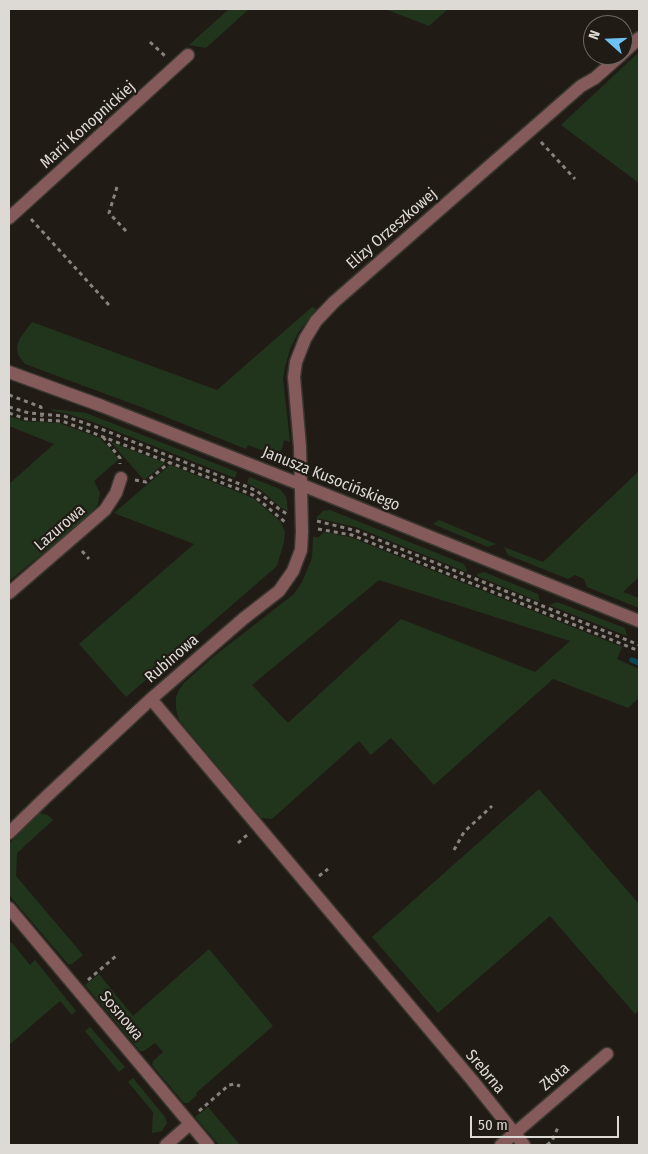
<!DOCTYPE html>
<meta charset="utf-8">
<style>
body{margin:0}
#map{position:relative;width:648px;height:1154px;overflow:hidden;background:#201c15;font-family:"Fira Sans Condensed",sans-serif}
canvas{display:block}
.frame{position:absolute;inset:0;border:10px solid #dddad5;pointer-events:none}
.north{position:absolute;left:583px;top:15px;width:50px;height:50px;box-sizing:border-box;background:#201c15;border:1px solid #6c6862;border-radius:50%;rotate:290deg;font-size:14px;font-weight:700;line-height:20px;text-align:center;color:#dddad5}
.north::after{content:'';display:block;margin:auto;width:18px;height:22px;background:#6dc2f3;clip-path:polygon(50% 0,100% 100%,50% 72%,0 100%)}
.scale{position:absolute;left:470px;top:1116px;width:149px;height:22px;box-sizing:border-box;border:2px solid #dddad5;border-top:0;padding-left:6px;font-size:15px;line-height:18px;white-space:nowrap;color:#dddad5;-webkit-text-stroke:4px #201c15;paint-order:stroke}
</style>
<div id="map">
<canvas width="648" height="1154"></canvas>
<div class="frame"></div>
<div class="north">N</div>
<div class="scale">50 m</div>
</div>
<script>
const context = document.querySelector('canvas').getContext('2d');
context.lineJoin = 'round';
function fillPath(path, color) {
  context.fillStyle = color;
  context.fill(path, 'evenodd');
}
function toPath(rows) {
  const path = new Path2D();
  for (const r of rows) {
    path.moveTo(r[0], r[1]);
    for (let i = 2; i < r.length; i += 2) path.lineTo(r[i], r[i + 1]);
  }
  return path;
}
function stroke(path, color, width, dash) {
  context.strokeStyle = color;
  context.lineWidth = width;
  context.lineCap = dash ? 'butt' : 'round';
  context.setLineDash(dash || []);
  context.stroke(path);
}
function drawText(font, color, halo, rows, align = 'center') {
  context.font = font + ' "Fira Sans Condensed",sans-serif';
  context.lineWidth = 4.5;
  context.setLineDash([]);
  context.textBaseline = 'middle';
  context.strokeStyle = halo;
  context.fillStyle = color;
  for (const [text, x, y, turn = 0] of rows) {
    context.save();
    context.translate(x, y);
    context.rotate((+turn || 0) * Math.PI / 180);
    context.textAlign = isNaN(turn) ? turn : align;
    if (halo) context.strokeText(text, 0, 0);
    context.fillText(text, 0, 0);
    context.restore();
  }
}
const green = toPath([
 [229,9,249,9,206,48,189,45],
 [385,9,448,9,429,26],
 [639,52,639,183,561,125],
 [312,307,316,309,298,333,290,349,285,367,283,379,290,442,284,440,282,449,274,455,248,445,246,449,141,407,25,364,18,355,17,346,20,338,32,322,217,390],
 [51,409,86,413,237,472,235,478,93,422,65,413,53,411],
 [9,416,23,421,59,423,100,438,119,459,94,481,100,493,98,504,92,513,9,581,9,484,54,444,9,426],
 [111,442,165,463,144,480],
 [170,465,253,498,281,522,285,532,284,542,277,566,126,697,79,644,194,544,114,513],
 [639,471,639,577,623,592,639,598,639,608,587,587,584,579,580,577,575,575,568,579,508,555,504,547,543,562],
 [249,477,280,489,286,497,288,511,280,507,261,490,247,483],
 [330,510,464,564,467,570,466,572,356,527,316,518,323,511],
 [439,520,496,544,488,547,433,524],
 [324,532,350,537,622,647,617,659,639,669,639,698,628,708,553,679,434,785,391,738,371,755,359,741,272,819,261,818,179,720,176,709,176,697,179,690,184,683,213,657,294,594,302,582,312,558,313,537,319,537],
 [379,580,570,641,535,672,401,619,288,723,252,685],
 [484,572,538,594,540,602,477,576,477,574],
 [557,602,625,628,627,636,549,605],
 [539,789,639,904,639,1010,635,1014,550,916,438,1013,372,937],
 [39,813,48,815,53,820,17,853,16,876,83,955,72,964,68,964,9,895,9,844],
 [9,943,12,943,30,965,35,960,76,1011,72,1015,60,1001,9,1045],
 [209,949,273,1026,196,1093,197,1095,188,1103,184,1103,152,1065,153,1061,163,1052,155,1043,144,1051,140,1051,85,985,99,974,133,1016],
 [90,1027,125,1067,119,1072,85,1031],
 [133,1078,165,1117,167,1123,162,1131,152,1133,153,1112,128,1082],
 [208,1107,240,1145,219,1145,195,1117]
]);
const stream = toPath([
 [632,660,639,663]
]);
const path = toPath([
 [150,42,165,56],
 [541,142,575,179],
 [117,187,109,213,126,231],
 [31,219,109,305],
 [9,395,41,407,42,419],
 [9,407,29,413,64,416,96,427,250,488,257,491,279,509,287,514],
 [9,413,26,419,62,421,238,489,253,495,285,522],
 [103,437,120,458,120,464],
 [135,480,146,482,170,462],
 [317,521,357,531,639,645],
 [318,529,352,535,639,651],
 [82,551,89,559],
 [238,843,247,835],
 [454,850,464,832,492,806],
 [319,876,328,869],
 [88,980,116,956],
 [199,1111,229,1085,234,1084,240,1086],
 [547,1145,552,1141,559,1125]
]);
const minor = toPath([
 [623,53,639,38],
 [9,218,188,55],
 [9,372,102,406,302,485,639,621],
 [9,593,105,510,116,493,121,478],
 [151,699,472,1080,524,1145],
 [9,833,46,797,151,699,243,619,279,591,293,571,301,550,302,532,300,447,294,377,296,362,305,339,316,321,334,302,541,121,581,86,595,78,621,55],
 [9,908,208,1145],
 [166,1145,190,1124],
 [501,1145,607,1054]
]);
const streetNames = [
 ["Marii Konopnickiej",88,125,-42],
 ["Elizy Orzeszkowej",392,229,-41],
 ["Janusza Kusocińskiego",331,479,22],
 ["Lazurowa",60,528,-41],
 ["Rubinowa",172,659,-41],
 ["Sosnowa",121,1016,50],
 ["Srebrna",485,1072,50],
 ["Złota",555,1077,-41]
];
fillPath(green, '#21351d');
stroke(stream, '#0b4657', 5.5);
stroke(minor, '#3a3730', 15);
stroke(path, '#87837e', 3, [4, 4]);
stroke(minor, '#845a5a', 12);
drawText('16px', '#dddad5', '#201c15', streetNames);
</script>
